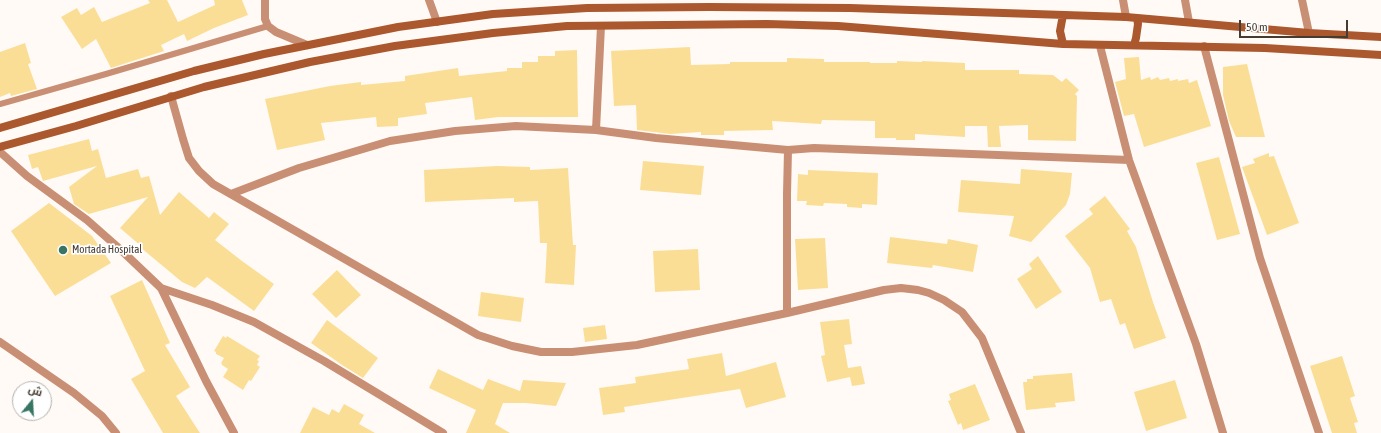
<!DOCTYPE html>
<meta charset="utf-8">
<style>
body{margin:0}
#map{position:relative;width:1381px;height:433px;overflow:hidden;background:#fffaf5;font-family:"Asap Condensed",Cairo,sans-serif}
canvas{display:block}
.north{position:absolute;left:12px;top:381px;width:40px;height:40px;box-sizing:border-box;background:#fff;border:1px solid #b5b1ad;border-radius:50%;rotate:18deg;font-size:11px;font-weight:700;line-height:16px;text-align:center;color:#453b31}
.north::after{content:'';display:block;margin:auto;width:14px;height:18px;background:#387664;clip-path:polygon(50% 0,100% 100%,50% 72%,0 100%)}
.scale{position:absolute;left:1239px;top:20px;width:109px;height:18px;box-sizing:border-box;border:2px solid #453b31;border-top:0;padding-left:5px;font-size:12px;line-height:14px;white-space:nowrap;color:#453b31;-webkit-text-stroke:3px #fff;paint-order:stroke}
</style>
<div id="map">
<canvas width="1381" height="433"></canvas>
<div class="north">ش</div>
<div class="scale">50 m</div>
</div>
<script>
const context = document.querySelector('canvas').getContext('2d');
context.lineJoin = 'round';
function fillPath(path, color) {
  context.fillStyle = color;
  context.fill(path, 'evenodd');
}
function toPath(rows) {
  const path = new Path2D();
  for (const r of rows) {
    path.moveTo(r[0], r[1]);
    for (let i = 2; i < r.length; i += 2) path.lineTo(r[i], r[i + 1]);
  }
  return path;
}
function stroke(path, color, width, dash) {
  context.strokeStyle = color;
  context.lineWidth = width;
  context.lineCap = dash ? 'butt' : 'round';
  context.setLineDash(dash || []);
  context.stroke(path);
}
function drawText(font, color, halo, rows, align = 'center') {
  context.font = font + ' "Asap Condensed",sans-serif';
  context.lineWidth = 3.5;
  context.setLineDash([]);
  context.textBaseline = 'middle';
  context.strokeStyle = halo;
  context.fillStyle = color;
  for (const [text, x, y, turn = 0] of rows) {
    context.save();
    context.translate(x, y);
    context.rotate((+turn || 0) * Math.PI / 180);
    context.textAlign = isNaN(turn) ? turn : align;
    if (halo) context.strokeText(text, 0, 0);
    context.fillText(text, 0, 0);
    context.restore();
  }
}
const building = toPath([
 [148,0,167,0,178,22,215,5,214,0,242,0,248,15,214,28,187,41,184,34,161,45,164,51,111,68,96,39,82,49,61,17,77,8,81,15,94,7,102,22,150,3],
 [25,43,31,63,28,64,37,89,11,96,10,93,0,97,0,52],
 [690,47,691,65,730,64,730,62,787,62,787,58,824,59,824,62,870,62,870,63,897,63,897,61,922,62,922,61,965,63,965,70,1019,70,1019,74,1053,75,1062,82,1066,78,1079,90,1075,94,1077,96,1076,141,1028,140,1028,125,999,126,1001,147,988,147,987,126,965,126,965,137,915,134,915,140,896,140,896,138,875,138,875,121,822,120,821,124,772,121,773,130,724,131,724,135,701,135,701,132,670,134,637,130,636,105,614,106,611,51],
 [577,50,578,117,498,117,475,120,472,97,425,103,427,114,398,118,398,126,377,127,376,117,321,123,325,140,277,150,265,99,330,86,361,82,361,85,405,81,405,76,458,68,459,76,507,71,507,68,522,68,522,62,538,62,538,56,555,56,555,51],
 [1139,57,1141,80,1150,77,1151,80,1158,77,1160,80,1169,78,1170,81,1178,79,1178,81,1188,79,1189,83,1197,80,1211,126,1144,147,1134,114,1124,116,1115,82,1126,79,1124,58],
 [1247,64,1265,137,1236,137,1229,121,1223,95,1223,67],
 [89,139,92,151,98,149,106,178,138,169,141,178,149,176,160,215,179,192,209,218,214,212,229,224,215,240,242,261,274,284,254,311,207,277,195,288,182,282,140,247,141,246,120,228,148,197,89,214,74,204,69,187,97,166,43,181,38,167,32,169,28,155],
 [1269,153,1269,157,1274,156,1299,223,1267,235,1242,167,1255,163,1253,159],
 [1219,157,1240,234,1217,240,1196,163],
 [643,161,704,166,701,195,640,190],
 [497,166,530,167,530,170,568,168,573,245,576,245,574,285,545,283,547,243,540,243,538,201,514,202,514,198,425,202,424,170],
 [1021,169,1072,173,1070,194,1066,205,1031,242,1009,236,1014,216,958,212,961,180,1020,184],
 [808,170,878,173,877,205,862,204,862,208,847,207,847,204,824,203,823,206,806,205,807,201,797,201,798,174,808,175],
 [1105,196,1130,229,1127,231,1136,247,1153,302,1166,338,1134,349,1125,323,1120,325,1111,299,1100,302,1090,268,1065,236,1093,214,1089,209],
 [49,203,92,236,111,263,55,296,11,231],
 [890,237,947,244,948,239,978,245,973,272,933,265,932,268,887,263],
 [825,238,828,288,798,290,795,239],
 [698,249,700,290,655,292,653,251],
 [1038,256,1062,292,1036,309,1017,279,1032,269,1029,264],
 [337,270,361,295,336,318,312,294],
 [142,280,170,343,165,345,190,387,176,396,200,433,163,433,131,379,145,371,110,296],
 [481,292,524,298,521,322,478,316],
 [849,319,852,344,844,345,848,368,861,366,865,384,852,386,850,377,827,382,821,356,825,355,820,322],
 [327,320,378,358,363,378,342,365,311,343],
 [605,325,607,339,585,342,583,328],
 [223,336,226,338,227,336,260,356,257,360,259,361,257,365,260,367,251,381,249,380,243,390,223,377,228,369,222,365,222,364,221,363,224,358,216,354,216,352,214,351],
 [722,353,726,376,776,362,786,397,746,408,740,389,624,407,625,412,603,415,599,388,636,383,635,377,689,369,687,359],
 [1342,356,1355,396,1350,398,1358,422,1354,423,1357,433,1332,433,1310,366],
 [438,369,483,390,488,379,520,391,523,380,566,383,556,406,526,403,503,403,495,424,510,433,466,433,476,410,429,388],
 [1072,373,1075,401,1055,403,1056,407,1026,410,1023,382,1027,382,1027,379,1033,379,1033,376],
 [1175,380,1187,418,1146,431,1134,392],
 [975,384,990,420,963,430,961,423,958,425,948,401,951,400,949,394],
 [344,404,364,415,359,424,375,433,300,433,313,407,329,415,332,409,339,413]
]);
const service = toPath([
 [0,104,106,74,268,26]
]);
const minor = toPath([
 [265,0,265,19,268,26,276,32,307,45],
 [429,0,437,22],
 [1123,0,1126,17],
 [1185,0,1189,22],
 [1302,0,1309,33],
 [1100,46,1129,160,1196,344,1223,433],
 [1204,46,1260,258,1319,433],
 [171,96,183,139,189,158,199,171,213,184,478,335,512,346,541,352,572,352,637,345,787,313,884,290,901,288,918,290,929,293,944,300,962,312,982,338,1021,433],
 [596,130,601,26],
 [0,152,27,176,87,220,121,250,161,288,206,381,234,433],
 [231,194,299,168,390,141,455,131,516,126,596,130,656,138,788,150,814,148,1129,160],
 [161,288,212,305,254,322,324,361,443,433],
 [787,313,787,194,788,150],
 [0,342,74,393,102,416,116,433]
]);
const secondary = toPath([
 [1063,44,1060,31,1063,15],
 [1134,45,1136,38,1138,24,1137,18],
 [0,128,194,71,264,54,398,27,493,14,587,8,709,7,850,8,1126,17,1309,33,1381,37],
 [0,147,76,126,204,87,310,62,395,46,493,33,567,26,767,24,838,26,1063,44,1265,48,1381,55]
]);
const markers = [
 [63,250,5,"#387664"]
];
const poiNames = [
 ["Mortada Hospital",72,250]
];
fillPath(building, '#fbde96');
stroke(service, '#c98f74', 6);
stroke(minor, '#c98f74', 8);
stroke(secondary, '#ab582e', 8);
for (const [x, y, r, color] of markers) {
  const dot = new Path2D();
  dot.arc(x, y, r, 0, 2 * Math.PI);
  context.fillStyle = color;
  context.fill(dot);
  stroke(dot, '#fff', 1.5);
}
drawText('11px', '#453b31', '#fff', poiNames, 'left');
</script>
